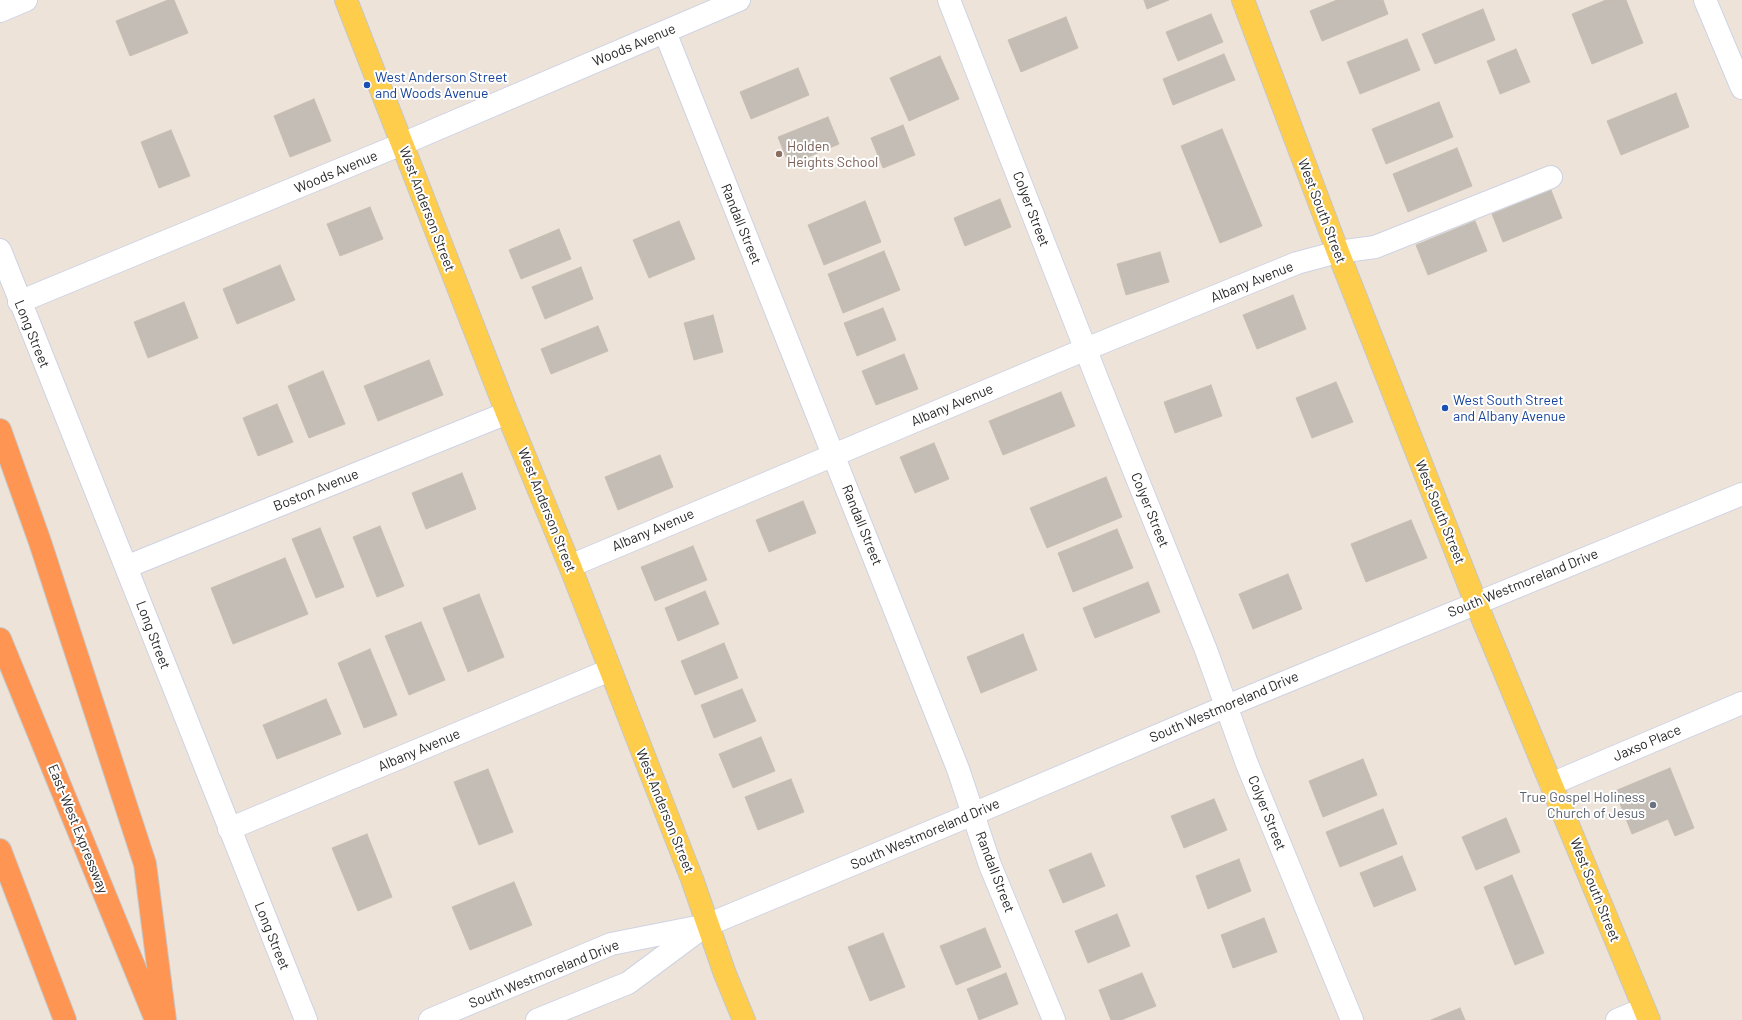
<!DOCTYPE html>
<style>
body{margin:0}
canvas{display:block;background:#ede3d9}
</style>
<canvas width="1742" height="1020"></canvas>
<script>
const context = document.querySelector('canvas').getContext('2d');
context.lineJoin = 'round';
function fillPath(path, color) {
  context.fillStyle = color;
  context.fill(path, 'evenodd');
}
function toPath(rows) {
  const path = new Path2D();
  for (const r of rows) {
    path.moveTo(r[0], r[1]);
    for (let i = 2; i < r.length; i += 2) path.lineTo(r[i], r[i + 1]);
  }
  return path;
}
function stroke(path, color, width, dash) {
  context.strokeStyle = color;
  context.lineWidth = width;
  context.lineCap = dash ? 'butt' : 'round';
  context.setLineDash(dash || []);
  context.stroke(path);
}
function drawText(font, color, halo, rows, align = 'center') {
  context.font = font + ' Barlow,sans-serif';
  context.lineWidth = 4;
  context.setLineDash([]);
  context.textBaseline = 'middle';
  context.strokeStyle = halo;
  context.fillStyle = color;
  for (const [text, x, y, turn = 0] of rows) {
    context.save();
    context.translate(x, y);
    context.rotate((+turn || 0) * Math.PI / 180);
    context.textAlign = isNaN(turn) ? turn : align;
    if (halo) context.strokeText(text, 0, 0);
    context.fillText(text, 0, 0);
    context.restore();
  }
}
const building = toPath([
 [168,0,174,0,188,33,130,56,116,21,168,0],
 [1144,0,1169,0,1147,9,1144,0],
 [1337,0,1383,0,1388,14,1322,41,1310,11,1337,0],
 [1606,0,1626,0,1643,43,1592,64,1572,14,1606,0],
 [1483,9,1495,40,1435,64,1422,34,1483,9],
 [1211,14,1223,42,1178,61,1166,32,1211,14],
 [1066,17,1078,48,1021,72,1008,40,1066,17],
 [1407,39,1420,70,1360,94,1347,62,1407,39],
 [1516,49,1530,82,1500,94,1487,61,1516,49],
 [1224,54,1235,80,1173,105,1163,79,1224,54],
 [940,56,959,99,909,121,890,78,940,56],
 [798,68,809,95,751,119,740,92,798,68],
 [1676,93,1689,127,1621,155,1607,121,1676,93],
 [314,99,331,141,290,157,274,116,314,99],
 [1439,102,1453,137,1386,164,1372,129,1439,102],
 [828,117,839,144,789,165,778,137,828,117],
 [903,125,915,155,883,168,871,138,903,125],
 [1222,129,1262,226,1220,243,1181,146,1222,129],
 [171,130,190,176,159,188,141,142,171,130],
 [1457,148,1472,186,1408,212,1393,174,1457,148],
 [1551,190,1562,218,1503,242,1492,214,1551,190],
 [1000,199,1011,227,965,246,954,218,1000,199],
 [865,201,881,242,824,265,808,225,865,201],
 [370,207,383,239,340,256,327,224,370,207],
 [679,221,695,259,649,278,633,240,679,221],
 [1475,221,1487,251,1428,275,1416,245,1475,221],
 [559,229,571,259,521,279,509,250,559,229],
 [884,251,900,290,843,313,828,274,884,251],
 [1160,252,1169,282,1126,295,1117,264,1160,252],
 [280,265,295,300,237,324,223,289,280,265],
 [581,267,593,299,545,319,532,287,581,267],
 [1293,295,1306,329,1257,349,1243,315,1293,295],
 [184,302,198,338,148,358,134,322,184,302],
 [883,308,896,340,857,356,844,323,883,308],
 [713,315,723,352,694,360,684,323,713,315],
 [598,326,608,351,551,374,541,349,598,326],
 [904,354,918,389,876,405,862,371,904,354],
 [429,360,443,395,378,421,364,386,429,360],
 [323,371,345,424,309,438,288,386,323,371],
 [1336,382,1353,422,1312,438,1296,398,1336,382],
 [1211,385,1222,416,1175,433,1164,402,1211,385],
 [1061,392,1075,426,1003,455,989,421,1061,392],
 [277,404,293,442,258,456,243,418,277,404],
 [934,443,949,479,915,493,900,457,934,443],
 [660,455,673,487,618,510,605,477,660,455],
 [462,473,476,509,426,529,412,493,462,473],
 [1106,477,1122,517,1047,548,1030,508,1106,477],
 [803,501,816,533,769,552,756,520,803,501],
 [1411,520,1427,558,1366,582,1351,544,1411,520],
 [380,526,404,586,377,597,353,537,380,526],
 [320,528,344,587,316,598,292,539,320,528],
 [1117,529,1133,568,1073,592,1058,553,1117,529],
 [693,546,707,580,655,601,641,567,693,546],
 [285,558,308,614,233,644,211,588,285,558],
 [1288,574,1302,609,1253,629,1239,594,1288,574],
 [1148,582,1160,612,1095,638,1083,608,1148,582],
 [705,591,719,624,678,641,665,608,705,591],
 [479,594,504,657,468,672,443,608,479,594],
 [421,622,445,680,409,695,385,636,421,622],
 [1023,634,1037,670,981,693,967,657,1023,634],
 [724,643,738,678,695,695,681,661,724,643],
 [370,649,397,715,364,728,338,663,370,649],
 [742,689,756,721,714,738,701,705,742,689],
 [326,699,341,734,277,759,263,725,326,699],
 [761,737,775,771,733,788,719,754,761,737],
 [1363,759,1377,795,1323,817,1309,781,1363,759],
 [1670,768,1694,828,1675,836,1668,819,1632,834,1615,791,1670,768],
 [488,769,513,832,479,845,454,782,488,769],
 [791,779,804,812,758,830,745,797,791,779],
 [1214,799,1227,830,1184,848,1171,816,1214,799],
 [1383,809,1397,844,1340,867,1326,832,1383,809],
 [1506,818,1520,852,1476,870,1462,837,1506,818],
 [367,834,392,897,358,911,332,848,367,834],
 [1091,853,1105,886,1063,903,1049,870,1091,853],
 [1402,856,1416,890,1374,907,1360,873,1402,856],
 [1239,859,1251,891,1208,909,1196,876,1239,859],
 [1512,875,1544,953,1515,965,1484,887,1512,875],
 [514,882,532,925,470,950,452,907,514,882],
 [1117,914,1130,946,1088,963,1075,931,1117,914],
 [1264,918,1277,952,1233,968,1221,935,1264,918],
 [985,928,1001,967,956,985,940,946,985,928],
 [883,933,905,987,870,1001,848,947,883,933],
 [1006,973,1018,1004,979,1020,967,989,1006,973],
 [1142,973,1156,1006,1121,1020,1111,1020,1099,990,1142,973],
 [1460,1008,1465,1020,1431,1020,1460,1008]
]);
const minor = toPath([
 [949,0,1098,381,1206,650,1247,764,1352,1020],
 [1705,0,1742,88],
 [0,11,26,0],
 [665,32,958,769,990,865,1054,1020],
 [0,250,306,1020],
 [19,302,402,144,739,0],
 [570,566,1086,349,1297,263,1338,252,1375,247,1551,177],
 [126,567,507,413],
 [1551,784,1742,703],
 [229,829,610,670],
 [430,1020,611,944,707,925,973,814,1227,706,1742,494],
 [537,1020,628,983,702,928],
 [1617,1020,1644,1009]
]);
const major = toPath([
 [346,0,507,413,570,566,692,879,725,974,744,1020],
 [1243,0,1338,252,1476,603,1649,1020]
]);
const highway = toPath([
 [0,430,40,542,145,864,165,1020],
 [0,639,156,1020],
 [0,850,65,1020]
]);
const markers = [
 [367,85,4,"#1a4fb4"],
 [779,154,4,"#8d6e63"],
 [1445,408,4,"#1a4fb4"],
 [1653,805,4,"#6b7280"]
];
const streetNames = [
 ["Woods Avenue",634,45,-23],
 ["Woods Avenue",336,172,-23],
 ["West Anderson Street",427,209,69],
 ["Colyer Street",1031,209,69],
 ["West South Street",1322,211,69],
 ["Randall Street",741,224,68],
 ["Albany Avenue",1252,282,-22],
 ["Long Street",32,334,68],
 ["Albany Avenue",952,405,-23],
 ["Boston Avenue",316,490,-22],
 ["West Anderson Street",547,510,68],
 ["Colyer Street",1150,510,68],
 ["West South Street",1440,512,68],
 ["Randall Street",862,525,68],
 ["Albany Avenue",653,530,-23],
 ["South Westmoreland Drive",1523,583,-22],
 ["Long Street",153,635,69],
 ["South Westmoreland Drive",1224,707,-23],
 ["Jaxso Place",1647,743,-23],
 ["Albany Avenue",419,750,-23],
 ["West Anderson Street",665,811,68],
 ["Colyer Street",1267,813,68],
 ["East-West Expressway",78,829,68],
 ["South Westmoreland Drive",925,834,-23],
 ["Randall Street",995,872,69],
 ["West South Street",1595,890,68],
 ["Long Street",272,936,68],
 ["South Westmoreland Drive",544,974,-22]
];
const transitNames = [
 ["West Anderson Street",375,77],
 ["and Woods Avenue",375,93],
 ["West South Street",1453,400],
 ["and Albany Avenue",1453,416]
];
const educationNames = [
 ["Holden",787,146],
 ["Heights School",787,162]
];
const worshipNames = [
 ["True Gospel Holiness",1645,797],
 ["Church of Jesus",1645,813]
];
fillPath(building, '#c4bdb6');
stroke(building, '#c8bfb2', 1);
stroke(minor, '#ced3e4', 24);
stroke(major, '#c7c7c7', 24);
stroke(highway, '#c7c7c7', 24);
stroke(minor, '#fff', 22);
stroke(major, '#ffcd4c', 22);
stroke(highway, '#ff9552', 22);
for (const [x, y, r, color] of markers) {
  const dot = new Path2D();
  dot.arc(x, y, r, 0, 2 * Math.PI);
  context.fillStyle = color;
  context.fill(dot);
  stroke(dot, '#fff', 1.5);
}
drawText('14px', '#292929', '#fff', streetNames);
drawText('14px', '#164399', '#fff', transitNames, 'left');
drawText('14px', '#785e54', '#fff', educationNames, 'left');
drawText('14px', '#5b616d', '#fff', worshipNames, 'right');
</script>
